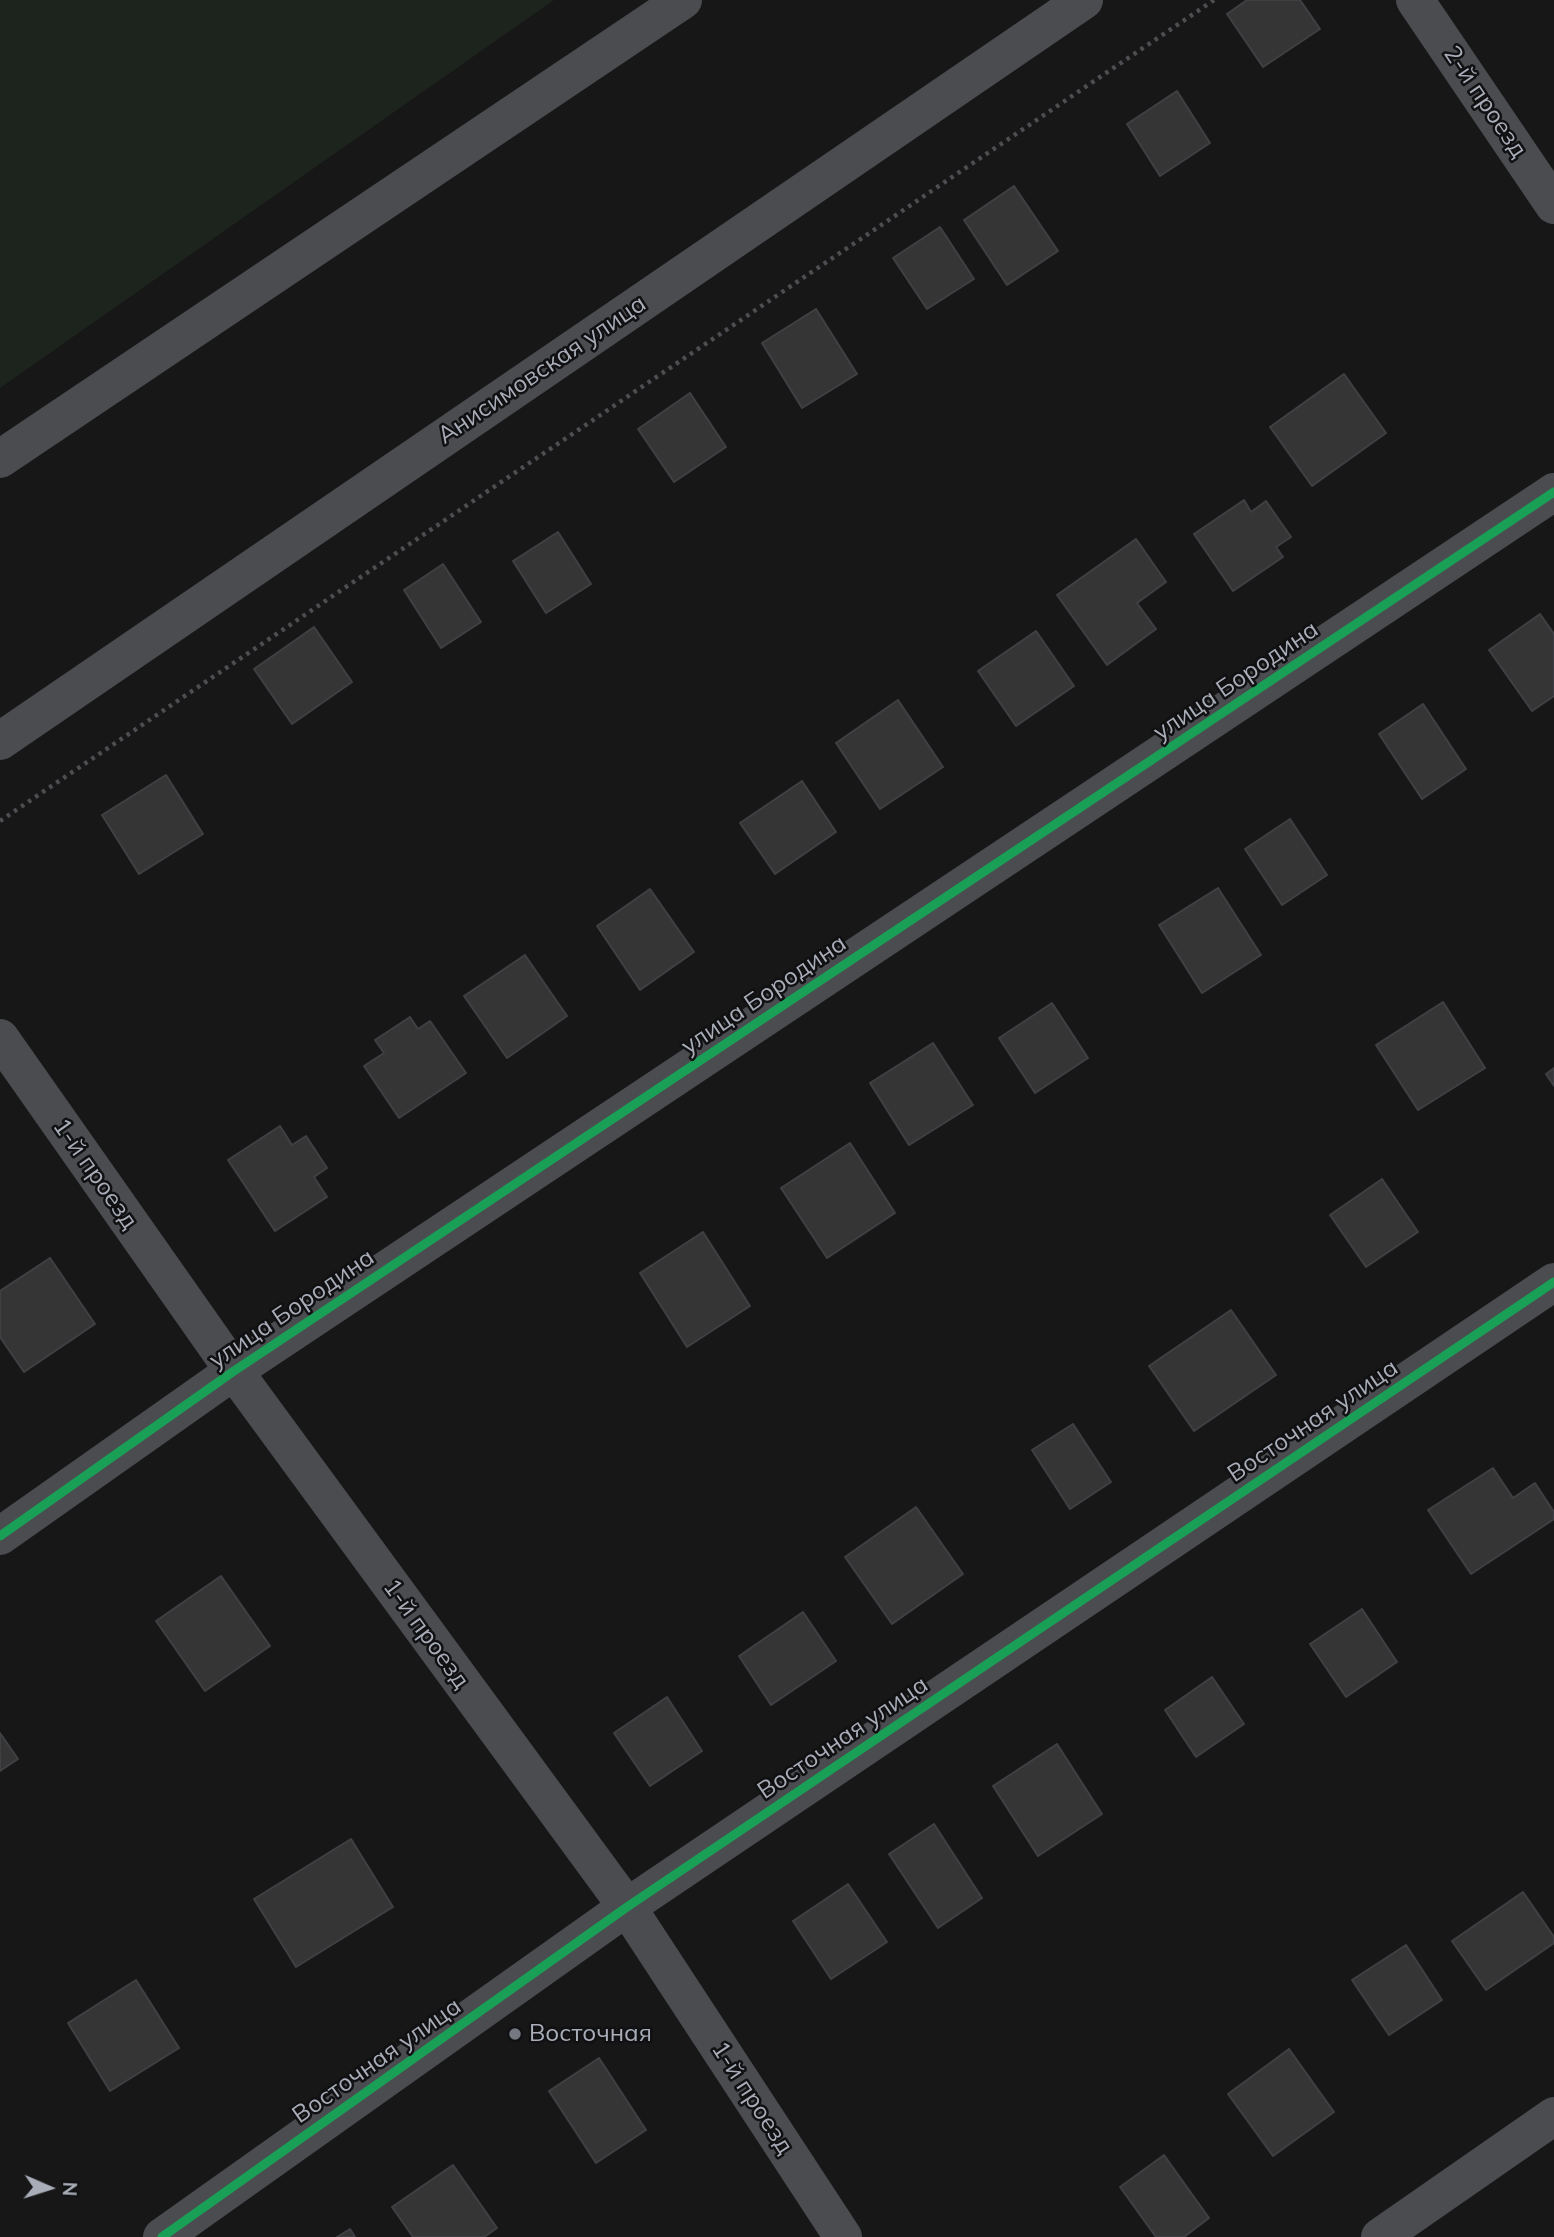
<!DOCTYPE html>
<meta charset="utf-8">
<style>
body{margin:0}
#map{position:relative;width:1554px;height:2237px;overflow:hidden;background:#171717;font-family:Mulish,sans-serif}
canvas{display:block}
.north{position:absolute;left:14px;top:2153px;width:70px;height:70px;-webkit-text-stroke:5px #111113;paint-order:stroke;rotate:93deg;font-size:19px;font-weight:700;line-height:28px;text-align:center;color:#a8adb8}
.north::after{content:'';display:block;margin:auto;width:24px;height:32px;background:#a8adb8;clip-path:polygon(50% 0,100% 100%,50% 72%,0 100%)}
</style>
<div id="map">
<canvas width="1554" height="2237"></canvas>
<div class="north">N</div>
</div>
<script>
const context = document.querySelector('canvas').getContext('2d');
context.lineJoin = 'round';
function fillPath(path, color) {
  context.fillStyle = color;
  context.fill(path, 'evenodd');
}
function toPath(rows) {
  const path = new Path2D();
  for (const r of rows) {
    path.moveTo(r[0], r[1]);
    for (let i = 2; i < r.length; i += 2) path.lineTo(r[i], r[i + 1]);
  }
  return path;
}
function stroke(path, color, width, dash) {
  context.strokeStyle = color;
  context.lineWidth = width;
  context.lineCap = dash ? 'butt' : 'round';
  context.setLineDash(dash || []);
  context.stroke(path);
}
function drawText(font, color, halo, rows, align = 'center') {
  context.font = font + ' Mulish,sans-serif';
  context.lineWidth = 5;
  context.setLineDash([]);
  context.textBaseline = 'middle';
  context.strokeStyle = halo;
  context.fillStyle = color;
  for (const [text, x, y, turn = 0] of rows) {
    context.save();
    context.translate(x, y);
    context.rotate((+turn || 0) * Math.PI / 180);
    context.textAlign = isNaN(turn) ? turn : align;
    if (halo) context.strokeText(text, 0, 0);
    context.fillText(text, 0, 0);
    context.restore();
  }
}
const green = toPath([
 [0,0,554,0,0,388]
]);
const building = toPath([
 [1247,0,1300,0,1320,29,1263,67,1227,14,1247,0],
 [1177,91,1210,143,1160,176,1127,124,1177,91],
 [1014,186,1058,251,1007,285,964,220,1014,186],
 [940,227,974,279,927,309,893,258,940,227],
 [816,309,857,374,802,408,762,343,816,309],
 [1344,374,1386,433,1312,486,1270,427,1344,374],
 [690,393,726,447,674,482,638,429,690,393],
 [1244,500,1251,512,1266,501,1291,537,1276,547,1283,557,1233,591,1194,534,1244,500],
 [558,532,591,584,546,613,513,561,558,532],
 [1136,539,1166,582,1137,603,1156,629,1107,665,1057,595,1136,539],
 [443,564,481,622,441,648,404,590,443,564],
 [1540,614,1554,634,1554,696,1532,711,1489,650,1540,614],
 [314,627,352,682,292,724,254,669,314,627],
 [1036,631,1074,686,1016,726,978,671,1036,631],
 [898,700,943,767,880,809,836,743,898,700],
 [1423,704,1466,769,1422,799,1379,734,1423,704],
 [166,775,203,834,139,874,102,815,166,775],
 [802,781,836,832,775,874,740,823,802,781],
 [1290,819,1327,875,1282,905,1245,849,1290,819],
 [1218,888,1261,955,1202,993,1159,925,1218,888],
 [650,889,694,952,640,990,597,926,650,889],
 [525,955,567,1016,507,1058,464,996,525,955],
 [1443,1002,1485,1068,1418,1110,1376,1045,1443,1002],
 [1052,1003,1088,1058,1035,1093,999,1038,1052,1003],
 [410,1017,418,1029,430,1021,466,1073,399,1118,364,1066,384,1053,375,1040,410,1017],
 [933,1043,973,1105,909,1145,870,1083,933,1043],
 [1554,1068,1554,1086,1546,1074,1554,1068],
 [280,1126,292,1145,306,1136,327,1168,314,1177,327,1197,275,1231,228,1160,280,1126],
 [850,1143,895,1213,827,1258,781,1188,850,1143],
 [1382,1179,1418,1232,1366,1267,1330,1215,1382,1179],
 [703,1232,750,1306,687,1347,640,1273,703,1232],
 [50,1258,95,1324,24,1372,0,1337,0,1291,50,1258],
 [1231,1310,1276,1375,1194,1431,1149,1366,1231,1310],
 [1073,1424,1111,1482,1070,1509,1032,1450,1073,1424],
 [1493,1468,1513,1498,1535,1483,1554,1512,1554,1519,1471,1574,1428,1510,1493,1468],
 [916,1507,963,1574,892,1624,845,1557,916,1507],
 [221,1576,270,1646,205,1691,156,1621,221,1576],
 [1362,1609,1397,1662,1346,1697,1310,1644,1362,1609],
 [803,1612,836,1661,771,1705,739,1656,803,1612],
 [1212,1677,1244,1724,1196,1757,1165,1710,1212,1677],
 [667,1697,702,1751,650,1786,614,1733,667,1697],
 [0,1733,18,1759,0,1771,0,1733],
 [1057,1744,1102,1814,1038,1856,993,1786,1057,1744],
 [934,1824,982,1898,938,1928,889,1854,934,1824],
 [351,1839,393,1907,296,1967,254,1899,351,1839],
 [848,1884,887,1942,831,1979,793,1921,848,1884],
 [1523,1892,1554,1937,1554,1943,1486,1990,1452,1941,1523,1892],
 [1406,1945,1442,2000,1389,2035,1352,1980,1406,1945],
 [136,1980,179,2048,110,2091,68,2023,136,1980],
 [1289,2049,1334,2112,1273,2156,1228,2094,1289,2049],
 [599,2058,646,2130,596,2163,549,2091,599,2058],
 [1164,2155,1209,2218,1184,2237,1156,2237,1120,2187,1164,2155],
 [453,2165,497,2228,484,2237,413,2237,392,2207,453,2165],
 [350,2229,355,2237,337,2237,350,2229]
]);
const path = toPath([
 [0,821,1214,0]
]);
const minor = toPath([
 [1415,0,1554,205],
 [0,459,683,0],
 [0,741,1084,0],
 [0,1038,234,1371,627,1907,843,2237],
 [0,1536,234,1371,1554,492],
 [162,2237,627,1907,1554,1282],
 [1380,2237,1554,2116]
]);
const cycleway = toPath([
 [0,1536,234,1371,1554,492],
 [162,2237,627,1907,1554,1282]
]);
const markers = [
 [515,2034,7,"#757880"]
];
const streetNames = [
 ["2-й проезд",1485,102,56],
 ["Анисимовская улица",542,370,-34],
 ["улица Бородина",1236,681,-34],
 ["улица Бородина",764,995,-34],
 ["1-й проезд",95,1174,55],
 ["улица Бородина",292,1309,-34],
 ["Восточная улица",1313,1421,-34],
 ["1-й проезд",426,1634,54],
 ["Восточная улица",843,1738,-34],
 ["Восточная улица",377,2061,-35],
 ["1-й проезд",752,2098,57]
];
const poiNames = [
 ["Восточная",529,2034]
];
fillPath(green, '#1d241e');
fillPath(building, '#353536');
stroke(building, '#3f4043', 2);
stroke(path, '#4d4e52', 4.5, [3.5, 5]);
stroke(minor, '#4b4c50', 38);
stroke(cycleway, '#1a9f57', 9);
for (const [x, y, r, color] of markers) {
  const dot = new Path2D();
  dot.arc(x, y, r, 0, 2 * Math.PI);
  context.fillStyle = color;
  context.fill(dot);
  stroke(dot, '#111113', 2.5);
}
drawText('24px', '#a8adb8', '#111113', streetNames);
drawText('24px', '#a8adb8', '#111113', poiNames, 'left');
</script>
